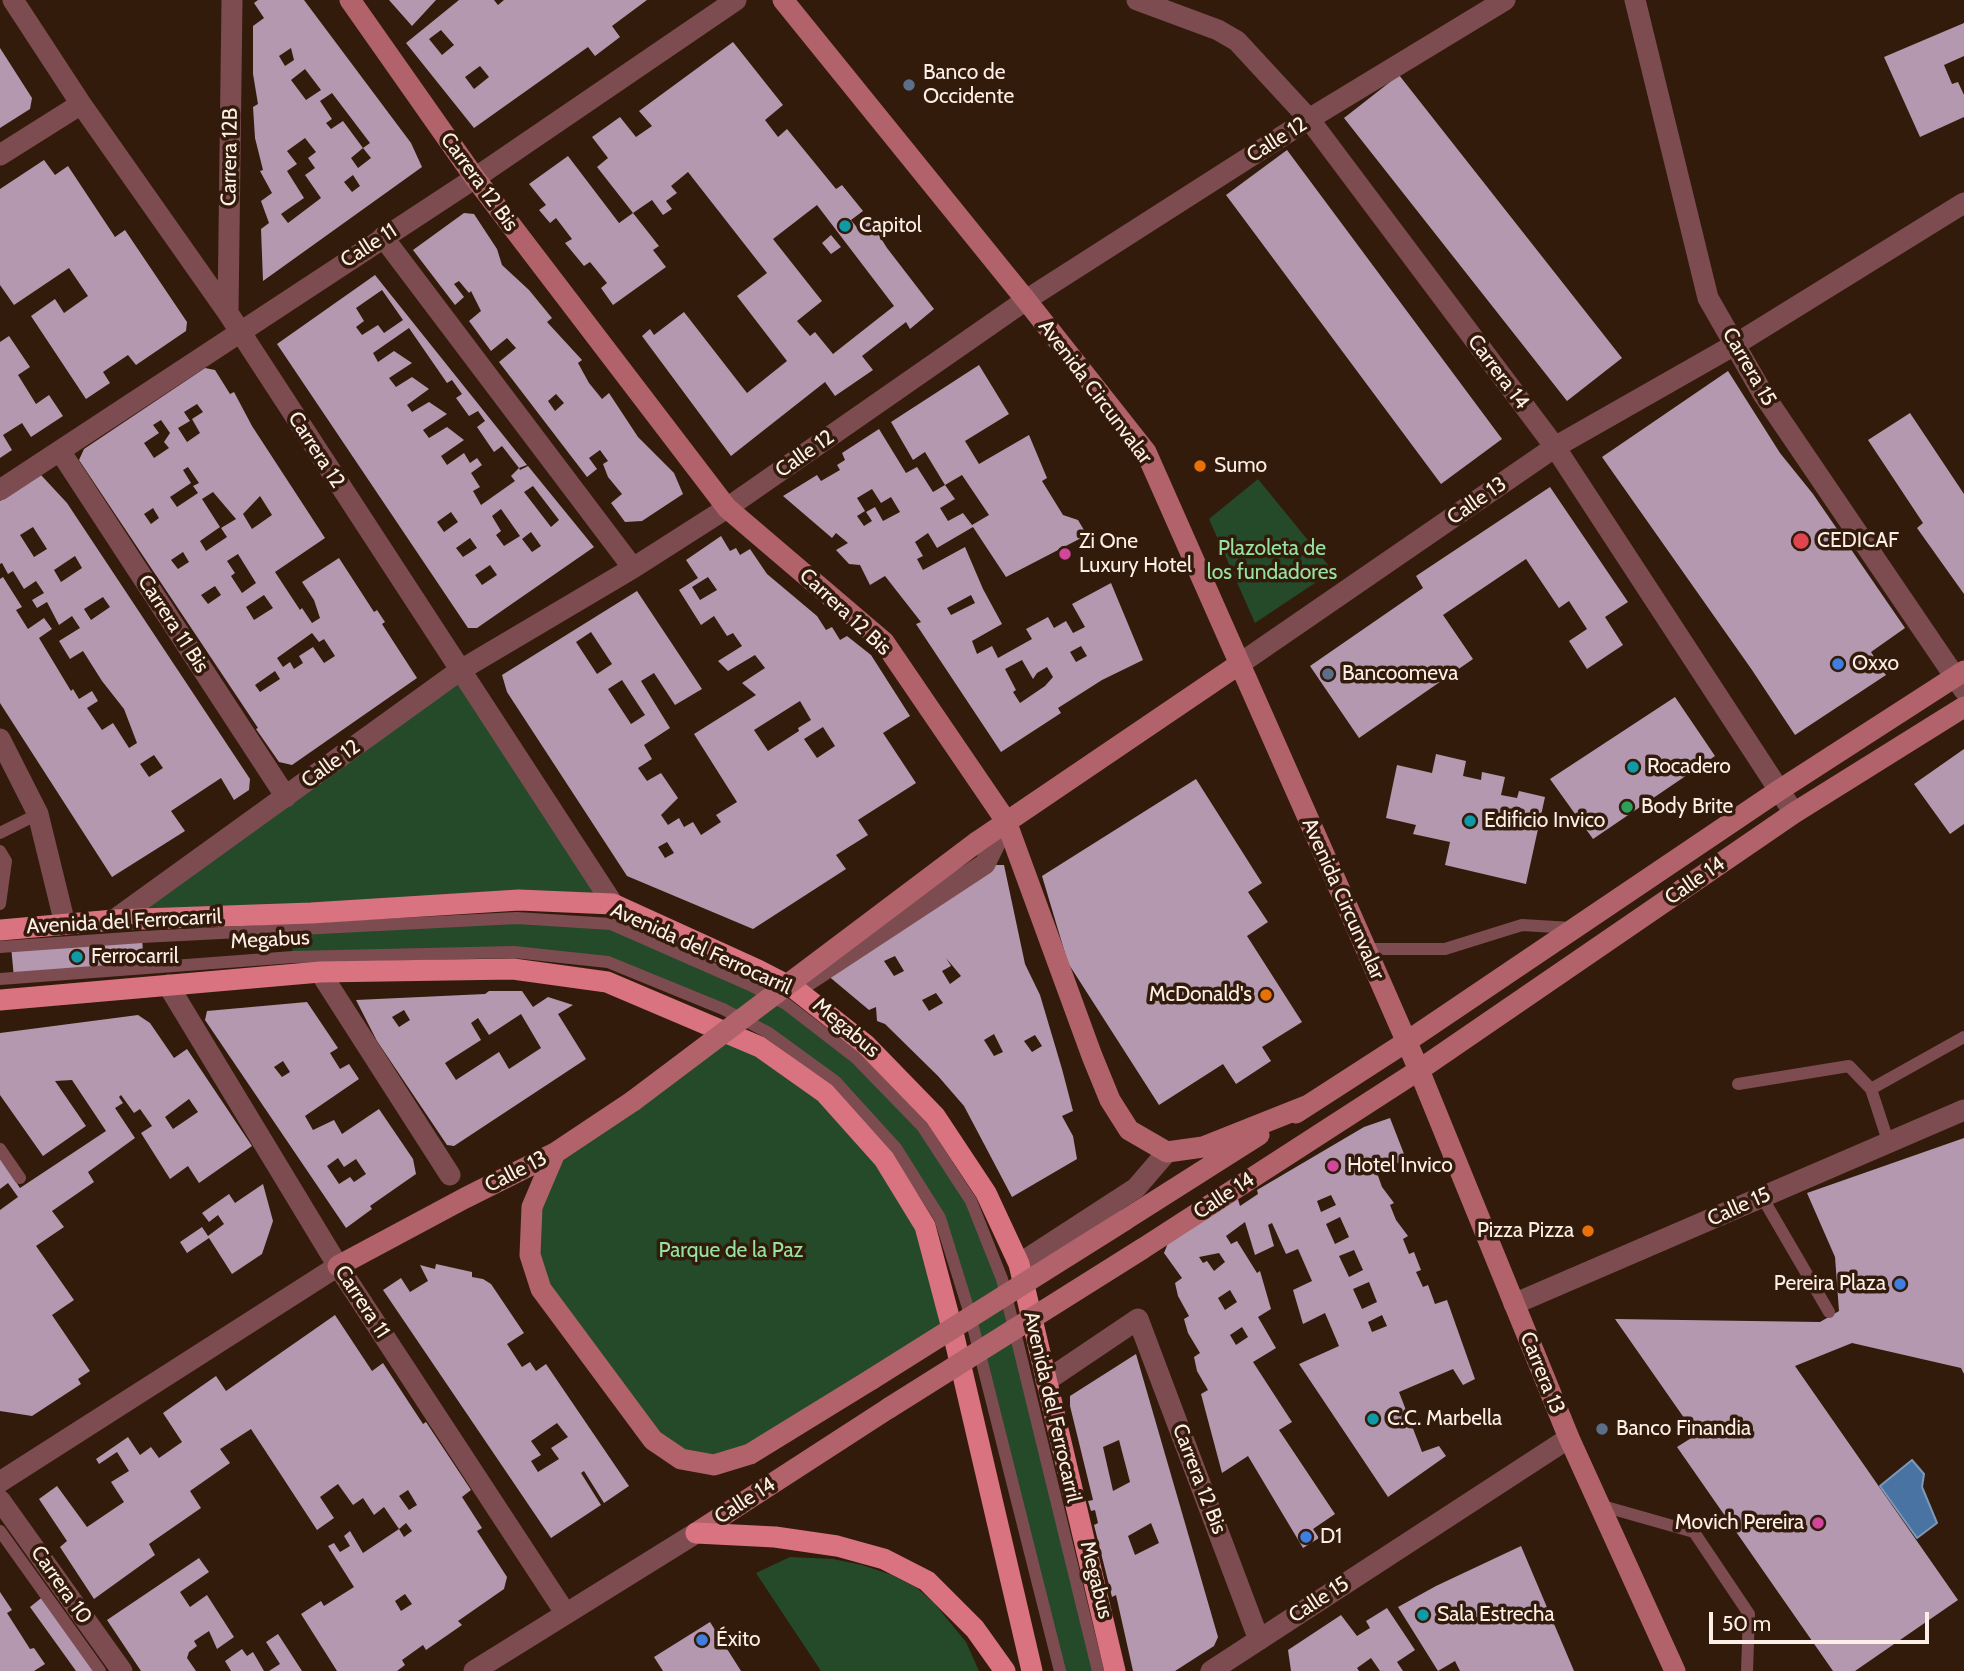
<!DOCTYPE html>
<meta charset="utf-8">
<style>
body{margin:0}
#map{position:relative;width:1964px;height:1671px;overflow:hidden;background:#331b0b;font-family:Cabin,sans-serif}
canvas{display:block}
.scale{position:absolute;left:1709px;top:1612px;width:220px;height:32px;box-sizing:border-box;border:4px solid #fdefe7;border-top:0;padding-left:9px;font-size:21px;line-height:24px;white-space:nowrap;color:#fdefe7;-webkit-text-stroke:5px #331b0b;paint-order:stroke}
</style>
<div id="map">
<canvas width="1964" height="1671"></canvas>
<div class="scale">50 m</div>
</div>
<script>
const context = document.querySelector('canvas').getContext('2d');
context.lineJoin = 'round';
function fillPath(path, color) {
  context.fillStyle = color;
  context.fill(path, 'evenodd');
}
function toPath(rows) {
  const path = new Path2D();
  for (const r of rows) {
    path.moveTo(r[0], r[1]);
    for (let i = 2; i < r.length; i += 2) path.lineTo(r[i], r[i + 1]);
  }
  return path;
}
function stroke(path, color, width, dash) {
  context.strokeStyle = color;
  context.lineWidth = width;
  context.lineCap = dash ? 'butt' : 'round';
  context.setLineDash(dash || []);
  context.stroke(path);
}
function drawText(font, color, halo, rows, align = 'center') {
  context.font = font + ' Cabin,sans-serif';
  context.lineWidth = 7;
  context.setLineDash([]);
  context.textBaseline = 'middle';
  context.strokeStyle = halo;
  context.fillStyle = color;
  for (const [text, x, y, turn = 0] of rows) {
    context.save();
    context.translate(x, y);
    context.rotate((+turn || 0) * Math.PI / 180);
    context.textAlign = isNaN(turn) ? turn : align;
    if (halo) context.strokeText(text, 0, 0);
    context.fillText(text, 0, 0);
    context.restore();
  }
}
const green = toPath([
 [1258,479,1333,571,1255,623,1209,519],
 [459,671,613,904,114,920],
 [517,918,611,924,750,985,856,1058,922,1126,971,1201,1002,1279,1098,1671,1060,1671,940,1218,769,1033,609,963,514,952,293,957,291,931],
 [722,1029,825,1093,925,1226,952,1328,750,1454,681,1459,541,1289,532,1207,555,1153],
 [790,1557,833,1559,862,1565,892,1575,917,1588,935,1604,966,1642,979,1671,821,1671,756,1573]
]);
const water = toPath([
 [1912,1460,1924,1474,1922,1487,1937,1523,1917,1538,1880,1486,1912,1460]
]);
const building = toPath([
 [258,0,304,0,411,143,422,167,263,281,261,229,269,223,261,201,272,193,260,171,263,170,255,138,253,107,258,104,253,74,253,26,264,18,254,3],
 [291,48,294,60,285,66,279,56],
 [305,69,321,90,306,100,291,80],
 [332,93,370,143,363,148,343,121,331,129,326,123,332,119,320,101],
 [305,138,316,152,308,158,315,168,305,175,321,198,288,223,281,214,304,198,287,171,297,164,287,151],
 [363,148,371,158,358,168,351,158],
 [353,175,360,186,352,192,344,182],
 [389,0,436,0,412,26],
 [459,0,494,0,498,5,504,0,647,0,612,26,620,37,595,56,588,47,474,128,406,43],
 [441,30,454,45,442,55,429,39],
 [480,66,489,77,474,89,465,77],
 [1964,23,1964,56,1944,65,1952,84,1958,82,1964,95,1964,117,1920,137,1884,57],
 [733,42,783,105,765,120,778,137,787,129,836,189,842,185,863,211,851,220,859,230,870,221,887,248,934,309,910,329,906,322,862,356,873,370,835,396,825,382,731,456,642,336,650,329,654,335,684,312,747,393,787,361,737,296,767,273,688,172,671,186,677,193,666,201,672,209,663,215,652,200,633,213,659,246,653,250,666,267,613,305,601,288,607,283,590,262,584,266,565,243,572,239,556,218,550,223,539,210,546,205,529,184,568,156,619,223,633,213,597,167,608,158,592,137,620,117,636,137,652,126,639,111],
 [817,205,894,306,833,354,815,332,810,336,797,321,822,301,773,239],
 [0,48,32,98,30,109,0,128],
 [1399,75,1622,358,1567,401,1344,118],
 [1287,150,1502,439,1441,484,1226,195],
 [44,160,55,175,68,166,115,237,125,230,187,322,186,331,136,365,128,355,103,372,110,383,86,399,31,316,55,299,64,313,88,296,69,268,14,305,0,285,0,189],
 [464,213,474,214,497,249,502,265,529,290,552,318,547,322,582,360,578,363,589,383,602,399,609,393,638,437,674,473,683,494,642,521,625,522,611,503,622,494,608,477,603,464,608,461,600,450,589,458,597,469,587,477,499,362,516,348,507,338,491,351,469,321,481,311,471,291,469,293,459,281,454,284,464,297,455,305,413,250],
 [556,394,564,403,555,411,548,401],
 [831,235,841,247,831,254,822,243],
 [375,275,527,465,519,468,520,470,528,466,594,547,477,628,468,628,277,344],
 [382,290,403,320,384,333,378,325,362,335,356,327,364,321,356,308],
 [409,328,447,383,452,380,462,394,456,398,469,416,478,411,485,421,477,427,494,452,502,446,519,468,511,476,515,481,481,505,473,491,480,487,471,473,482,465,477,458,470,463,464,453,447,465,441,456,464,440,447,427,429,438,423,430,447,414,429,402,412,412,407,405,429,389,412,377,396,387,389,378,412,363,394,351,378,362,373,353],
 [533,486,559,520,551,527,524,492],
 [501,509,520,536,504,546,496,535,501,531,492,516],
 [451,512,458,522,444,532,437,522],
 [531,532,541,546,532,552,522,539],
 [470,538,477,548,463,557,456,548],
 [490,565,497,575,482,585,475,575],
 [9,336,30,367,18,375,36,404,49,395,63,416,31,437,22,423,3,435,12,450,0,458,0,342],
 [979,365,1009,414,965,441,979,464,1029,435,1047,478,1042,481,1063,515,1078,520,1087,535,1006,577,973,527,937,548,928,533,915,542,923,556,917,559,923,570,965,547,983,589,1002,624,972,641,977,654,992,646,998,658,1032,639,1026,629,1048,617,1054,628,1066,621,1073,633,1085,627,1072,604,1111,583,1143,660,1102,680,1058,708,1061,713,1001,752,916,624,921,622,885,576,870,585,860,565,849,564,836,550,848,543,836,533,832,538,783,496,817,475,821,481,840,470,837,465,845,460,842,453,879,429,906,473,917,467,933,492,945,485,955,499,940,508,948,521,963,513,972,525,989,515,962,475,945,485,925,452,913,460,891,422],
 [872,489,881,503,891,497,900,512,883,521,875,507,866,512,872,521,864,526,857,516,865,511,857,498],
 [971,595,975,603,951,615,947,608],
 [1081,646,1087,656,1076,662,1070,652],
 [1022,660,1033,679,1037,673,1047,667,1053,677,1045,686,1020,703,1013,692,1016,690,1005,669],
 [205,368,215,370,230,394,234,392,252,426,325,538,275,572,300,610,302,608,312,623,320,618,314,600,302,582,339,558,374,612,377,610,385,622,382,624,417,678,292,765,279,762,256,729,258,728,79,460,84,449],
 [197,404,203,412,192,419,200,433,187,442,178,428,190,421,184,412],
 [161,420,170,433,164,442,169,448,154,458,144,443,159,433,153,425],
 [188,467,199,483,193,486,198,493,177,507,170,497,191,483,183,470],
 [213,492,236,519,221,528,227,537,206,551,200,541,220,527,202,499],
 [260,496,272,515,252,529,243,514],
 [153,508,159,518,151,524,144,514],
 [183,552,189,562,178,569,171,560],
 [238,554,256,583,242,593,231,576,235,573,227,561],
 [215,586,221,595,208,604,201,595],
 [264,595,273,608,254,620,246,607],
 [312,633,319,642,324,639,335,656,324,663,313,647,299,656,303,663,294,669,290,662,283,667,277,658],
 [275,671,280,679,260,692,255,685],
 [1728,371,1780,453,1813,494,1905,628,1871,652,1886,675,1795,735,1752,670,1602,457],
 [1910,413,1964,494,1964,594,1917,528,1923,523,1868,440],
 [41,475,67,503,250,779,249,790,234,800,221,778,171,811,185,831,112,877,0,703,0,579,3,577,22,607,16,610,28,629,44,618,52,629,39,638,71,691,73,689,79,699,92,691,98,701,87,708,102,730,113,723,129,748,137,743,124,709,102,681,83,651,70,659,59,641,80,628,72,616,59,625,47,602,37,608,32,600,44,593,36,581,24,589,13,571,8,574,2,563,0,564,0,501],
 [33,527,47,549,34,557,20,535],
 [75,556,82,568,61,582,54,570],
 [103,597,110,607,91,620,84,609],
 [154,755,163,768,149,777,140,764],
 [1550,487,1628,602,1605,617,1623,645,1587,669,1569,641,1587,629,1569,601,1559,608,1526,559,1443,615,1473,659,1359,738,1310,666,1423,588,1416,576],
 [721,536,730,551,736,548,740,555,750,549,767,574,817,616,826,630,832,627,840,640,847,636,871,655,910,716,883,733,916,783,858,820,868,835,836,855,846,869,753,929,627,876,507,692,502,675,637,591,702,689,675,705,654,673,641,681,670,728,644,745,652,759,638,768,647,781,661,773,678,798,661,815,668,825,679,818,684,827,693,822,701,835,721,822,716,815,737,802,694,734,756,695,742,683,765,668,755,655,728,671,718,661,742,646,733,633,727,636,714,616,701,625,679,590,698,578,686,560],
 [708,577,717,590,700,600,692,587],
 [591,632,612,664,597,674,576,642],
 [622,680,645,715,631,724,608,689],
 [800,701,811,720,798,728,799,731,768,751,754,730],
 [823,727,835,746,817,758,804,739],
 [667,842,674,853,665,858,658,847],
 [1675,697,1715,756,1593,839,1550,779],
 [1964,749,1964,824,1950,834,1914,784],
 [1436,754,1466,761,1463,776,1481,780,1482,772,1505,777,1501,795,1517,798,1519,791,1545,797,1526,884,1445,865,1450,842,1413,834,1416,825,1386,818,1397,765,1432,773],
 [1196,779,1262,883,1248,892,1268,922,1247,936,1302,1022,1262,1047,1271,1061,1236,1084,1223,1064,1159,1105,1068,963,1042,876],
 [994,865,1004,865,1025,964,1040,995,1062,1069,1073,1111,1062,1116,1073,1136,1077,1159,1012,1197,964,1106,938,1076,885,1024,877,1021,876,1007,869,1010,826,974],
 [895,956,904,971,894,976,884,961],
 [946,958,961,976,950,984,942,971,951,966],
 [936,993,943,1003,929,1011,922,1000],
 [994,1034,1003,1052,994,1056,984,1040],
 [1035,1035,1042,1046,1032,1052,1024,1041],
 [142,937,144,968,14,978,11,946],
 [489,991,522,991,533,1007,548,997,573,1005,558,1014,586,1059,454,1146,447,1145,377,1041,356,1000,485,994],
 [404,1010,410,1020,399,1027,392,1017],
 [521,1014,541,1048,509,1069,499,1052,456,1080,445,1063,481,1040,471,1023,478,1018,489,1035],
 [307,1002,338,1048,330,1053,340,1069,349,1064,359,1079,305,1116,313,1130,334,1120,342,1134,379,1109,413,1159,416,1174,370,1206,372,1209,346,1228,205,1020,207,1011],
 [283,1061,290,1072,282,1077,274,1067],
 [338,1158,344,1167,356,1159,366,1174,354,1182,350,1177,339,1184,327,1166],
 [138,1015,150,1023,174,1058,187,1049,252,1146,199,1183,188,1166,170,1179,141,1133,152,1126,140,1109,134,1113,121,1095,119,1097,123,1103,115,1108,135,1138,88,1172,94,1182,52,1211,64,1227,36,1246,74,1300,52,1315,90,1371,78,1379,81,1384,32,1416,0,1411,0,1210,18,1197,8,1183,0,1189,0,1158,20,1188,106,1131,72,1080,55,1081,86,1126,43,1156,0,1095,0,1033],
 [189,1099,198,1112,173,1129,165,1117],
 [1390,1118,1406,1159,1377,1173,1382,1187,1394,1203,1390,1205,1396,1220,1408,1236,1403,1239,1409,1254,1414,1252,1421,1270,1416,1272,1423,1287,1428,1285,1435,1304,1447,1300,1475,1379,1463,1385,1453,1369,1399,1392,1422,1452,1439,1446,1446,1456,1388,1497,1299,1364,1339,1346,1325,1313,1303,1324,1293,1290,1312,1281,1298,1249,1286,1254,1272,1223,1268,1225,1274,1246,1255,1255,1245,1222,1226,1236,1231,1244,1237,1241,1257,1273,1260,1271,1271,1309,1258,1317,1276,1348,1253,1362,1292,1422,1279,1430,1335,1514,1313,1529,1319,1538,1303,1548,1248,1456,1222,1473,1201,1394,1208,1390,1197,1371,1194,1357,1200,1353,1188,1333,1184,1319,1189,1316,1178,1296,1175,1283,1182,1278,1164,1253,1168,1243,1237,1196,1240,1206,1258,1194,1257,1190,1364,1127],
 [1331,1195,1336,1205,1321,1212,1317,1201],
 [1340,1217,1349,1237,1335,1244,1326,1224],
 [1354,1250,1363,1270,1349,1277,1339,1256],
 [1219,1253,1225,1262,1214,1271,1207,1261,1203,1263,1199,1257],
 [1369,1282,1377,1302,1362,1309,1353,1289],
 [1230,1290,1237,1302,1225,1310,1218,1298],
 [1382,1315,1387,1326,1372,1332,1368,1322],
 [1242,1327,1248,1337,1236,1345,1230,1335],
 [1964,1138,1964,1374,1961,1368,1852,1343,1795,1366,1958,1600,1855,1671,1833,1671,1677,1447,1696,1435,1615,1319,1820,1322,1839,1311,1835,1257,1807,1193],
 [263,1184,273,1221,262,1254,232,1274,209,1238,187,1253,180,1242,202,1227,208,1236,224,1224,218,1215,209,1222,202,1213,229,1194,235,1203],
 [436,1264,472,1272,472,1277,483,1279,491,1284,524,1333,507,1344,522,1367,530,1362,536,1371,546,1364,629,1486,604,1503,584,1471,581,1473,601,1505,551,1538,383,1290,401,1278,410,1292,428,1281,420,1265,435,1269],
 [557,1423,568,1437,551,1448,559,1459,538,1472,531,1461,541,1455,531,1441],
 [335,1315,372,1371,383,1363,423,1424,426,1422,471,1490,462,1497,482,1528,477,1531,507,1577,504,1589,458,1621,462,1625,426,1650,423,1645,402,1660,405,1665,397,1671,337,1671,301,1614,321,1601,324,1606,354,1587,328,1546,334,1543,340,1552,350,1546,344,1536,350,1531,363,1553,399,1529,404,1537,412,1531,406,1523,399,1529,384,1507,374,1515,363,1498,353,1505,338,1484,320,1497,334,1518,317,1530,251,1429,220,1449,230,1463,190,1491,201,1508,149,1544,155,1555,94,1599,60,1547,67,1541,39,1499,57,1486,87,1527,124,1502,111,1482,129,1471,117,1452,99,1464,96,1459,128,1437,140,1455,151,1447,159,1458,182,1442,163,1413,216,1376,226,1391],
 [408,1490,417,1505,409,1510,399,1496],
 [405,1594,412,1604,401,1611,395,1601],
 [1136,1354,1218,1637,1214,1646,1175,1671,1133,1671,1116,1595,1112,1597,1094,1525,1098,1523,1095,1510,1091,1511,1088,1501,1093,1500,1070,1406,1070,1396],
 [1119,1440,1130,1482,1113,1491,1103,1447],
 [1151,1523,1159,1543,1135,1555,1128,1536],
 [1521,1546,1574,1671,1460,1671,1455,1661,1438,1671,1398,1607,1436,1586],
 [199,1558,209,1572,180,1592,190,1607,207,1595,234,1637,217,1649,209,1631,194,1641,197,1646,189,1652,187,1658,196,1671,141,1671,107,1620],
 [0,1592,12,1610,7,1613,30,1649,34,1648,45,1664,34,1671,0,1671],
 [45,1595,100,1671,76,1671,30,1607],
 [1387,1608,1415,1650,1397,1662,1403,1671,1380,1671,1371,1658,1357,1668,1359,1671,1291,1671,1288,1650,1341,1615,1357,1636,1370,1628,1366,1621],
 [710,1622,741,1671,663,1671,654,1657],
 [278,1634,302,1671,269,1671,280,1664,266,1642],
 [242,1649,247,1656,253,1652,264,1671,231,1671,225,1661]
]);
const lane = toPath([
 [0,833,38,814],
 [0,851,6,861,0,904],
 [0,947,142,937,517,918,611,924,750,985,786,1004,856,1058,922,1126,971,1201,1002,1279,1098,1671],
 [1366,949,1445,949,1522,925,1572,928],
 [0,979,293,957,514,952,608,962,723,1009,769,1033,835,1081,896,1148,940,1218,969,1311,1060,1671],
 [1738,1084,1849,1066,1871,1089,1964,1037],
 [1871,1089,1888,1141],
 [0,1149,20,1178],
 [1762,1197,1829,1312],
 [1599,1505,1694,1532,1749,1614,1747,1671],
 [0,1531,100,1671]
]);
const street = toPath([
 [13,0,81,104,228,313,613,904],
 [1137,0,1218,30,1237,41,1309,119,1555,447,1794,813],
 [1635,0,1708,298,1763,394,1964,690],
 [0,155,81,104],
 [383,237,633,568],
 [228,313,232,0],
 [60,451,286,797],
 [0,490,475,178,736,0],
 [1238,665,1555,447,1736,344,1964,203],
 [0,739,38,814,65,924],
 [114,920,459,671,633,568,727,508,1026,300,1309,119,1505,0],
 [320,972,450,1175],
 [804,983,985,864,1006,821],
 [168,985,338,1266,566,1614],
 [1019,1264,1136,1188,1167,1152],
 [1514,1304,1964,1110],
 [1046,1381,1138,1319,1259,1640],
 [0,1482,338,1266],
 [0,1500,122,1671],
 [474,1671,696,1533],
 [1211,1671,1569,1438]
]);
const secondary = toPath([
 [350,0,475,178,727,508,884,642,1006,821,1092,1056,1110,1100,1129,1130,1167,1152,1203,1147,1306,1106],
 [783,0,1026,300,1146,452,1366,949,1419,1070,1569,1438,1675,1671],
 [977,842,1238,665],
 [1296,1113,1406,1042,1778,791,1964,671],
 [555,1153,532,1207,530,1255,541,1289,653,1440,681,1459,714,1465,750,1454,872,1379],
 [1125,1220,1259,1135],
 [1142,1249,1419,1070,1794,813,1964,707],
 [338,1266,465,1198,555,1153,633,1101],
 [696,1533,889,1408]
]);
const primary = toPath([
 [0,930,114,920,311,913,519,900,613,904,758,970,795,989,866,1045,935,1116,986,1193,1019,1264,1115,1671],
 [0,1000,320,972,513,969,607,982,760,1047,825,1093,884,1159,925,1226,952,1328,1032,1671],
 [696,1533,775,1537,837,1546,884,1559,927,1581,975,1629,1005,1671]
]);
const secondaryBridge = toPath([
 [633,1101,977,842],
 [872,1379,1125,1220],
 [889,1408,1142,1249]
]);
const markers = [
 [909,85,7,"#5c6f8a"],
 [845,226,7,"#0f9aa8"],
 [1200,466,7,"#e8710a"],
 [1801,541,9,"#e0444e"],
 [1065,554,7,"#d1479c"],
 [1838,664,7,"#3f7fe0"],
 [1328,674,7,"#5c6f8a"],
 [1633,767,7,"#0f9aa8"],
 [1627,807,7,"#2e9e5b"],
 [1470,821,7,"#0f9aa8"],
 [77,957,7,"#0f9aa8"],
 [1266,995,7,"#e8710a"],
 [1333,1166,7,"#d1479c"],
 [1588,1231,7,"#e8710a"],
 [1900,1284,7,"#3f7fe0"],
 [1373,1419,7,"#0f9aa8"],
 [1602,1429,7,"#5c6f8a"],
 [1818,1523,7,"#d1479c"],
 [1306,1537,7,"#3f7fe0"],
 [1423,1615,7,"#0f9aa8"],
 [702,1640,7,"#3f7fe0"]
];
const poiNames = [
 ["Banco de",923,73],
 ["Occidente",923,97],
 ["Capitol",859,226],
 ["Sumo",1214,466],
 ["CEDICAF",1817,541],
 ["Zi One",1079,542],
 ["Luxury Hotel",1079,566],
 ["Oxxo",1852,664],
 ["Bancoomeva",1342,674],
 ["Rocadero",1647,767],
 ["Body Brite",1641,807],
 ["Edificio Invico",1484,821],
 ["Ferrocarril",91,957],
 ["McDonald's",1252,995,"right"],
 ["Hotel Invico",1347,1166],
 ["Pizza Pizza",1574,1231,"right"],
 ["Pereira Plaza",1886,1284,"right"],
 ["C.C. Marbella",1387,1419],
 ["Banco Finandia",1616,1429],
 ["Movich Pereira",1804,1523,"right"],
 ["D1",1320,1537],
 ["Sala Estrecha",1437,1615],
 ["Éxito",716,1640]
];
const streetNames = [
 ["Calle 12",1277,140,-32],
 ["Carrera 12B",230,157,-89],
 ["Carrera 12 Bis",479,182,54],
 ["Calle 11",369,246,-33],
 ["Carrera 15",1749,367,60],
 ["Carrera 14",1498,372,53],
 ["Avenida Circunvalar",1095,392,53],
 ["Carrera 12",316,450,57],
 ["Calle 12",805,454,-35],
 ["Calle 13",1477,501,-35],
 ["Carrera 12 Bis",845,612,43],
 ["Carrera 11 Bis",173,624,57],
 ["Calle 12",331,764,-36],
 ["Calle 14",1695,881,-35],
 ["Avenida Circunvalar",1343,899,66],
 ["Avenida del Ferrocarril",124,922,-3],
 ["Megabus",270,940,-3],
 ["Avenida del Ferrocarril",701,949,24],
 ["Megabus",846,1028,40],
 ["Calle 13",516,1172,-27],
 ["Calle 14",1224,1196,-33],
 ["Calle 15",1739,1207,-24],
 ["Carrera 11",362,1302,57],
 ["Carrera 13",1542,1373,68],
 ["Avenida del Ferrocarril",1052,1407,77],
 ["Carrera 12 Bis",1199,1479,69],
 ["Calle 14",745,1501,-33],
 ["Megabus",1096,1580,76],
 ["Carrera 10",61,1585,55],
 ["Calle 15",1319,1600,-33]
];
const parkNames = [
 ["Plazoleta de",1272,549],
 ["los fundadores",1272,573],
 ["Parque de la Paz",731,1251]
];
fillPath(green, '#244a2a');
fillPath(water, '#4873a3');
stroke(water, '#7e98b7', 2);
fillPath(building, '#b498af');
stroke(lane, '#7d4c51', 12);
stroke(street, '#7d4c51', 21);
stroke(secondary, '#b1626b', 21);
stroke(primary, '#d97380', 21);
stroke(secondaryBridge, '#b1626b', 21);
for (const [x, y, r, color] of markers) {
  const dot = new Path2D();
  dot.arc(x, y, r, 0, 2 * Math.PI);
  context.fillStyle = color;
  context.fill(dot);
  stroke(dot, '#331b0b', 2.5);
}
drawText('21px', '#fdefe7', '#331b0b', poiNames, 'left');
drawText('21px', '#fdefe7', '#331b0b', streetNames);
drawText('21px', '#96e3a1', '#331b0b', parkNames);
</script>
